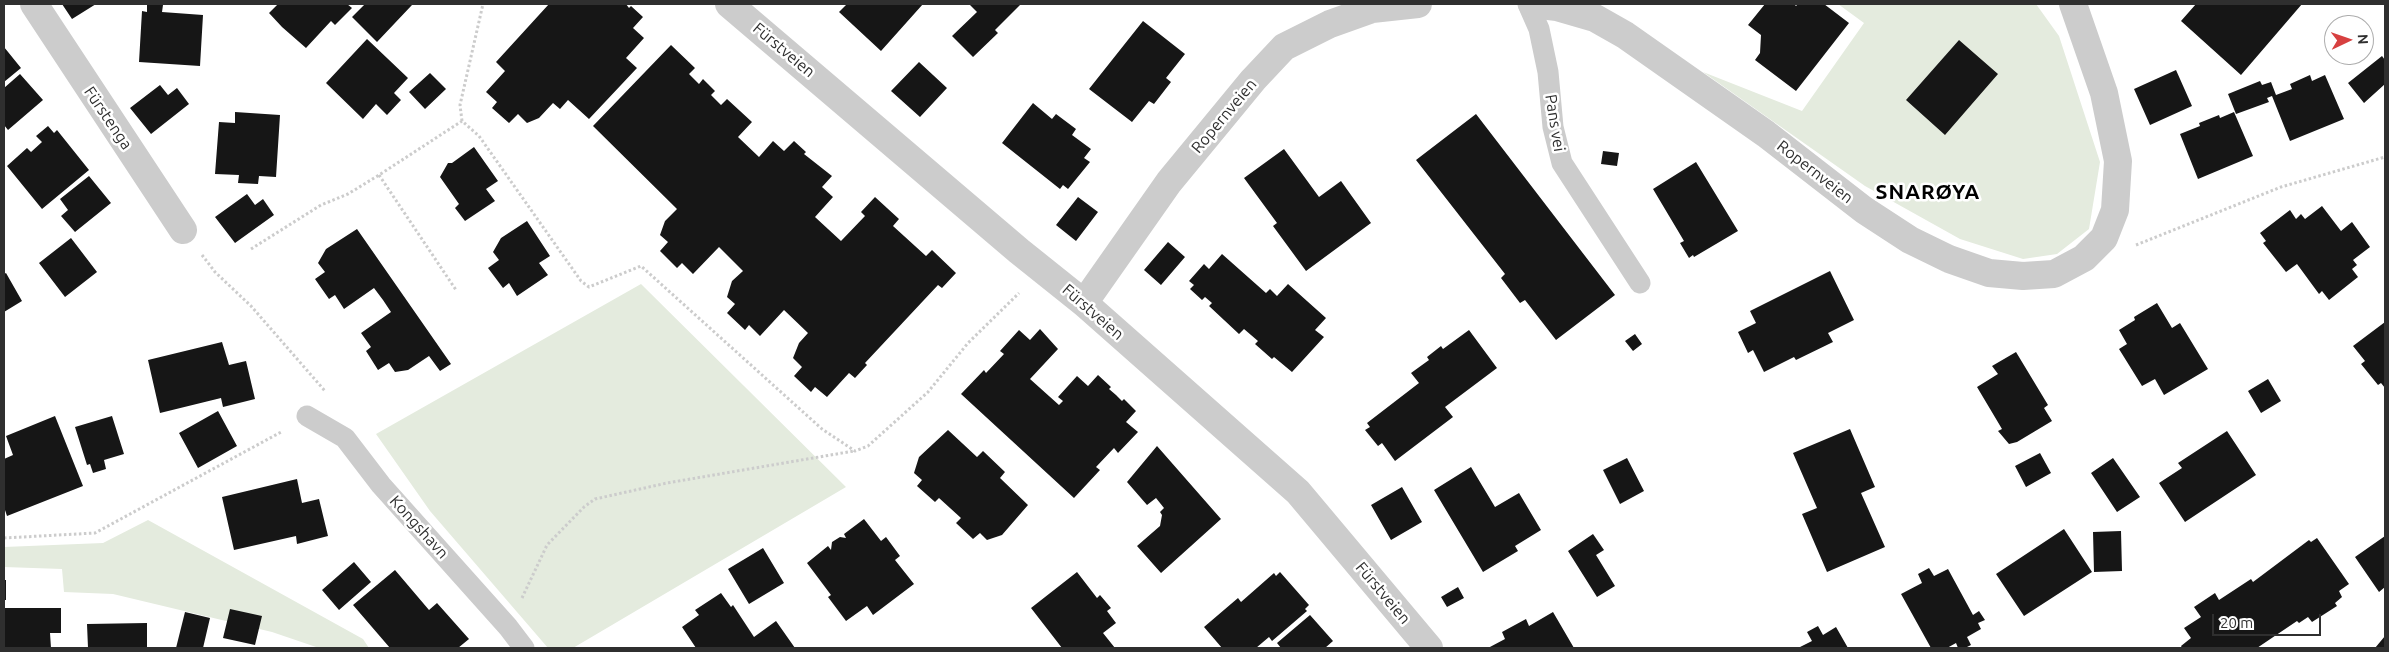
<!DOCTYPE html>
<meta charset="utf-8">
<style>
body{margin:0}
#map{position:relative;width:2389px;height:652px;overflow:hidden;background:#fff;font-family:Ubuntu,sans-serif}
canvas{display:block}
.frame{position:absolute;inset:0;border:5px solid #2f2f2f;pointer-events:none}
.north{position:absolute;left:2324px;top:15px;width:50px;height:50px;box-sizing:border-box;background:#fff;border:1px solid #acacac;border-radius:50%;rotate:87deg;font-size:14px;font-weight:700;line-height:20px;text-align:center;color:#2f2f2f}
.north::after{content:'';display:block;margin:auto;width:18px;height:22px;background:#d74040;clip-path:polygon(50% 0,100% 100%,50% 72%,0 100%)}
.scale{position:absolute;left:2212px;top:614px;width:109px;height:22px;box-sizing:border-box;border:2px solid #2f2f2f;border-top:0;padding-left:6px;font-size:15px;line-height:18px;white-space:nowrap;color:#2f2f2f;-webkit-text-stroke:4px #fff;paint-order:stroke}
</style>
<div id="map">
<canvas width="2389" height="652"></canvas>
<div class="frame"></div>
<div class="north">N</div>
<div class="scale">20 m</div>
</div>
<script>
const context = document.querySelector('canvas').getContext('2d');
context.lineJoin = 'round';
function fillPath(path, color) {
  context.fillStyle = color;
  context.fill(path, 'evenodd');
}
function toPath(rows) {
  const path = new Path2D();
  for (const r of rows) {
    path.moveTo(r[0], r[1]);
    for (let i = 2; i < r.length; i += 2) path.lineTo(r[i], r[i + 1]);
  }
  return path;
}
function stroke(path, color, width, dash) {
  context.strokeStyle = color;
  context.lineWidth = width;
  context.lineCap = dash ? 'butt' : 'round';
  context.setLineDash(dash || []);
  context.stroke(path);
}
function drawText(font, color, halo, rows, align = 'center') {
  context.font = font + ' Ubuntu,sans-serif';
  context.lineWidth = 5;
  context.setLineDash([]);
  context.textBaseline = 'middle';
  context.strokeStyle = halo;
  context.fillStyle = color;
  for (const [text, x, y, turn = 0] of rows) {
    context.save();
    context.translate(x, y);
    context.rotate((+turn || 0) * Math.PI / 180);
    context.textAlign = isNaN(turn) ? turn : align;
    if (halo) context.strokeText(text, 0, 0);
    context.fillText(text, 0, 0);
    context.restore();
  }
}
const green = toPath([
 [1838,4,2036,4,2059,36,2100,162,2089,229,2057,254,2023,259,1960,239,1865,186,1703,72,1802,111,1864,23],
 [641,284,846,487,573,648,548,648,430,511,376,434],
 [148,520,363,639,369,648,319,648,272,632,113,594,64,592,62,569,4,567,4,547,103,543]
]);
const building = toPath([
 [62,4,96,4,72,19],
 [147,4,163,5,162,12,203,15,200,66,139,62,142,11,147,12],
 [278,4,347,4,352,8,335,25,331,21,306,48,282,27,269,13],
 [365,4,410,4,412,5,377,42,352,17],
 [549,4,626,4,629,8,631,6,643,17,633,28,644,38,626,58,637,68,589,119,568,100,560,109,553,103,539,118,527,123,518,114,509,123,492,108,497,102,486,92,505,71,496,62],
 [847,4,923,4,881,51,839,12],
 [969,4,1021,4,995,30,998,33,973,57,952,36,977,12],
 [1765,4,1794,4,1796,6,1798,4,1824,4,1849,23,1796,91,1755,60,1760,53,1761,35,1748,25],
 [2196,4,2302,4,2241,75,2181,21],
 [1143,21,1185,54,1166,78,1171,82,1154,104,1149,101,1132,122,1089,89],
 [367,39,408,78,394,93,401,100,387,115,376,104,363,119,326,83],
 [1959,40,1998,74,1945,135,1906,100],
 [671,45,695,68,689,74,699,84,703,79,715,91,711,95,721,105,727,99,752,122,738,137,759,157,773,141,784,151,794,141,806,152,804,154,832,176,822,187,833,197,815,217,841,241,865,216,861,212,875,197,899,219,893,226,926,256,932,250,956,273,942,288,938,285,865,363,867,365,855,378,849,373,827,397,815,387,811,392,794,376,802,367,793,358,799,343,808,333,784,310,760,336,749,325,745,330,727,313,735,304,727,297,732,281,743,271,719,247,693,274,682,263,677,268,660,251,668,242,660,235,665,221,677,209,593,126],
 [4,47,21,68,4,82],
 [2382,56,2385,60,2385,84,2364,103,2348,83],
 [919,62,947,88,920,117,891,91],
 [2176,70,2192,106,2150,125,2134,89],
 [430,73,446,89,425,109,409,92],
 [20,74,43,100,8,130,4,125,4,88],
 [2310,75,2312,81,2325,75,2344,119,2290,141,2272,96,2267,98,2269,102,2236,114,2228,94,2260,81,2262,85,2271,82,2276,95,2292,89,2290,84],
 [160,85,168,95,177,88,189,104,151,134,130,108],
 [1033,103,1052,119,1056,114,1076,129,1072,135,1091,149,1084,158,1090,162,1068,189,1063,185,1060,189,1002,143],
 [235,112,280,115,276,177,259,176,258,184,238,183,239,175,215,174,219,122,235,123],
 [2234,112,2253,156,2198,179,2180,134,2200,126,2199,123,2219,115,2220,118],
 [1476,114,1615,295,1556,340,1525,300,1520,303,1501,278,1505,274,1416,160],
 [48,126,54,133,57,130,89,170,42,209,7,166,27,148,31,152,42,142,36,136],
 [474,147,498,181,486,189,495,201,465,221,455,208,459,204,440,177,448,163,452,163],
 [1284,149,1319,197,1341,181,1371,223,1306,271,1273,226,1277,223,1244,178],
 [1603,151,1619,153,1617,166,1601,164],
 [1696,162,1738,231,1694,257,1693,255,1689,258,1680,243,1684,241,1653,189],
 [89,176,111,203,75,232,61,216,68,210,60,199],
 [247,194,255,205,263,199,274,215,235,243,215,217],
 [1078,197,1098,212,1076,241,1056,225],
 [2322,206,2341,231,2352,222,2370,247,2353,260,2357,265,2352,269,2358,277,2329,300,2322,291,2319,294,2297,264,2286,272,2263,243,2266,241,2260,233,2290,210,2296,219,2301,214,2305,219],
 [527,221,550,256,539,263,548,275,517,296,509,283,503,288,488,268,499,260,493,252,501,238],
 [357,229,451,364,440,371,429,356,408,370,395,372,389,363,378,370,366,351,371,347,361,333,391,312,383,300,374,288,344,309,335,295,329,299,315,279,325,272,318,263,326,249],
 [71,238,97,272,65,297,39,263],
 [1168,242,1185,257,1161,285,1144,270],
 [1222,254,1266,293,1270,289,1277,296,1288,284,1326,318,1315,330,1324,337,1292,372,1274,357,1272,359,1255,344,1258,341,1244,329,1239,334,1209,306,1212,303,1205,297,1202,300,1190,289,1194,285,1189,281,1204,264,1209,269],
 [1830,271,1854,320,1828,333,1833,342,1796,360,1794,357,1764,372,1753,350,1748,353,1738,332,1756,323,1750,311],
 [6,273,22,301,4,312,4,274],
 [2157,303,2172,328,2180,323,2208,369,2164,395,2155,379,2142,386,2119,349,2127,344,2119,330,2135,320,2134,317],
 [2385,322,2385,388,2381,383,2378,385,2361,364,2365,361,2353,346],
 [1040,329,1058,349,1030,379,1059,405,1063,401,1058,397,1077,376,1088,386,1098,375,1111,387,1109,389,1116,395,1122,401,1124,399,1136,411,1126,422,1138,432,1118,453,1114,448,1096,467,1100,470,1074,498,961,394,984,370,986,373,1004,354,1000,351,1019,330,1030,340],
 [1469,330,1497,368,1445,407,1453,417,1395,461,1382,443,1378,446,1365,430,1370,427,1367,423,1419,383,1411,373,1429,360,1427,357,1441,346,1443,349],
 [1635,334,1642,344,1633,351,1625,341],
 [222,342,229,365,246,361,255,399,223,407,221,398,160,413,148,360],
 [2016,352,2048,405,2044,408,2052,421,2017,442,2009,444,1998,431,2002,429,1977,387,1998,374,1992,366],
 [2268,379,2281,401,2261,413,2248,391],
 [218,411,237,446,198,468,179,433],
 [55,416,83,486,7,516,4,507,4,459,13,455,6,436],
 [112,416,124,454,104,460,106,469,93,473,90,464,87,465,75,427],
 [1850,429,1875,487,1861,493,1885,547,1827,572,1802,514,1817,508,1793,453],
 [948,430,977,457,983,451,1005,472,1000,478,1028,505,1002,535,987,540,980,533,973,539,956,523,961,518,939,498,935,502,917,486,922,480,914,473,919,457],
 [2227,431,2256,475,2185,522,2159,483,2182,468,2178,463],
 [1157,446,1221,519,1161,573,1137,546,1160,526,1162,515,1160,512,1164,508,1156,498,1147,505,1127,482],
 [2040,453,2051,473,2026,487,2015,466],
 [1627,458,1644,491,1620,504,1603,470],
 [2113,458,2140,497,2117,512,2091,473],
 [1471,467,1495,507,1519,493,1541,530,1515,546,1518,551,1483,572,1434,490],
 [297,479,302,503,319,499,328,536,297,544,296,536,234,550,222,497],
 [1402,487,1422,522,1391,540,1371,505],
 [864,519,881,541,886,537,900,556,895,560,914,584,873,615,867,606,846,621,828,597,831,595,807,563,828,546,831,550,832,542,840,537,846,538,844,534],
 [2064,529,2092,572,2024,616,1996,574],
 [2121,531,2122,571,2094,572,2093,532],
 [1593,534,1604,550,1596,555,1615,586,1597,597,1568,551],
 [2385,536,2385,587,2379,592,2355,557],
 [2317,538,2349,584,2339,591,2342,597,2335,603,2337,606,2312,622,2308,617,2299,623,2297,621,2257,648,2182,648,2181,646,2191,638,2184,628,2201,617,2194,607,2215,593,2219,600,2251,579,2253,582,2309,540,2311,542],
 [763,548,784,583,749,604,728,569],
 [354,562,371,582,339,610,322,590],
 [1929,568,1934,576,1948,569,1973,615,1979,611,1985,620,1978,623,1981,629,1967,637,1971,645,1965,648,1958,648,1956,643,1947,648,1931,648,1901,594,1922,583,1918,574],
 [395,570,429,610,437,603,469,639,458,648,390,648,353,605],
 [1077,572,1097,598,1100,595,1111,608,1107,611,1116,623,1103,633,1115,648,1062,648,1031,608],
 [1280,572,1309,605,1305,609,1307,611,1272,641,1269,637,1256,648,1222,648,1204,627,1238,598,1241,602,1274,573,1276,576],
 [4,580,6,580,6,600,4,600],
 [1458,587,1464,598,1447,607,1441,597],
 [721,593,731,607,733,605,754,637,776,621,795,648,696,648,682,627,699,615,695,610],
 [4,608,61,608,61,633,50,633,51,648,4,648],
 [230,609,262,616,255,645,223,638],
 [185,612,210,618,203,648,176,648],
 [1553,612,1574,648,1488,648,1505,639,1502,632,1526,619,1529,626],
 [1310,615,1333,641,1325,648,1281,648,1277,643],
 [147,623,147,648,88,648,87,624],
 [1818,626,1823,635,1836,627,1848,648,1798,648,1812,641,1807,632],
 [2385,636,2385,648,2375,648]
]);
const path = toPath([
 [462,121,460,105,483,4],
 [379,175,456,290],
 [2136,245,2281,187,2385,157],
 [251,249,321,205,348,194,379,175,462,121,479,136,581,281,589,287,641,266,822,429,855,451,868,446,928,392,968,343,1019,293],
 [202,255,215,272,251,306,325,391],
 [4,538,95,533,283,431],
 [522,598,547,545,584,507,595,499,667,483,854,451]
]);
const service = toPath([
 [1528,4,1539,29,1548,72,1553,127,1562,163,1640,283],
 [307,416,345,438,381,485,508,627,524,648]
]);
const minor = toPath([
 [34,4,183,230],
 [729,4,1019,251,1084,303,1298,492,1429,648],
 [1532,4,1557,7,1595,18,1625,35,1766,134,1864,210,1910,240,1949,259,1989,273,2023,276,2054,274,2084,258,2104,238,2115,210,2118,161,2104,93,2073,4],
 [1084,303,1169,182,1253,80,1284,47,1330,24,1372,9,1418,4]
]);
const streetNames = [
 ["Fürstveien",784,50,40],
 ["Ropernveien",1224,116,-50],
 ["Fürstenga",108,118,56],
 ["Pans vei",1555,123,81],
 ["Ropernveien",1815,172,38],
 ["Fürstveien",1093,312,41],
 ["Kongshavn",419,527,48],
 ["Fürstveien",1383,593,50]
];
const districtNames = [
 ["SNARØYA",1928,192]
];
fillPath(green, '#e4ebde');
fillPath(building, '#161616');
stroke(path, '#ccc', 3, [2.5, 2.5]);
stroke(service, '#ccc', 21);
stroke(minor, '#ccc', 28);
drawText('16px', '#2f2f2f', '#fff', streetNames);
context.letterSpacing = '1px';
drawText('bold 21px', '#000', '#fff', districtNames);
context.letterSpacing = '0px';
</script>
